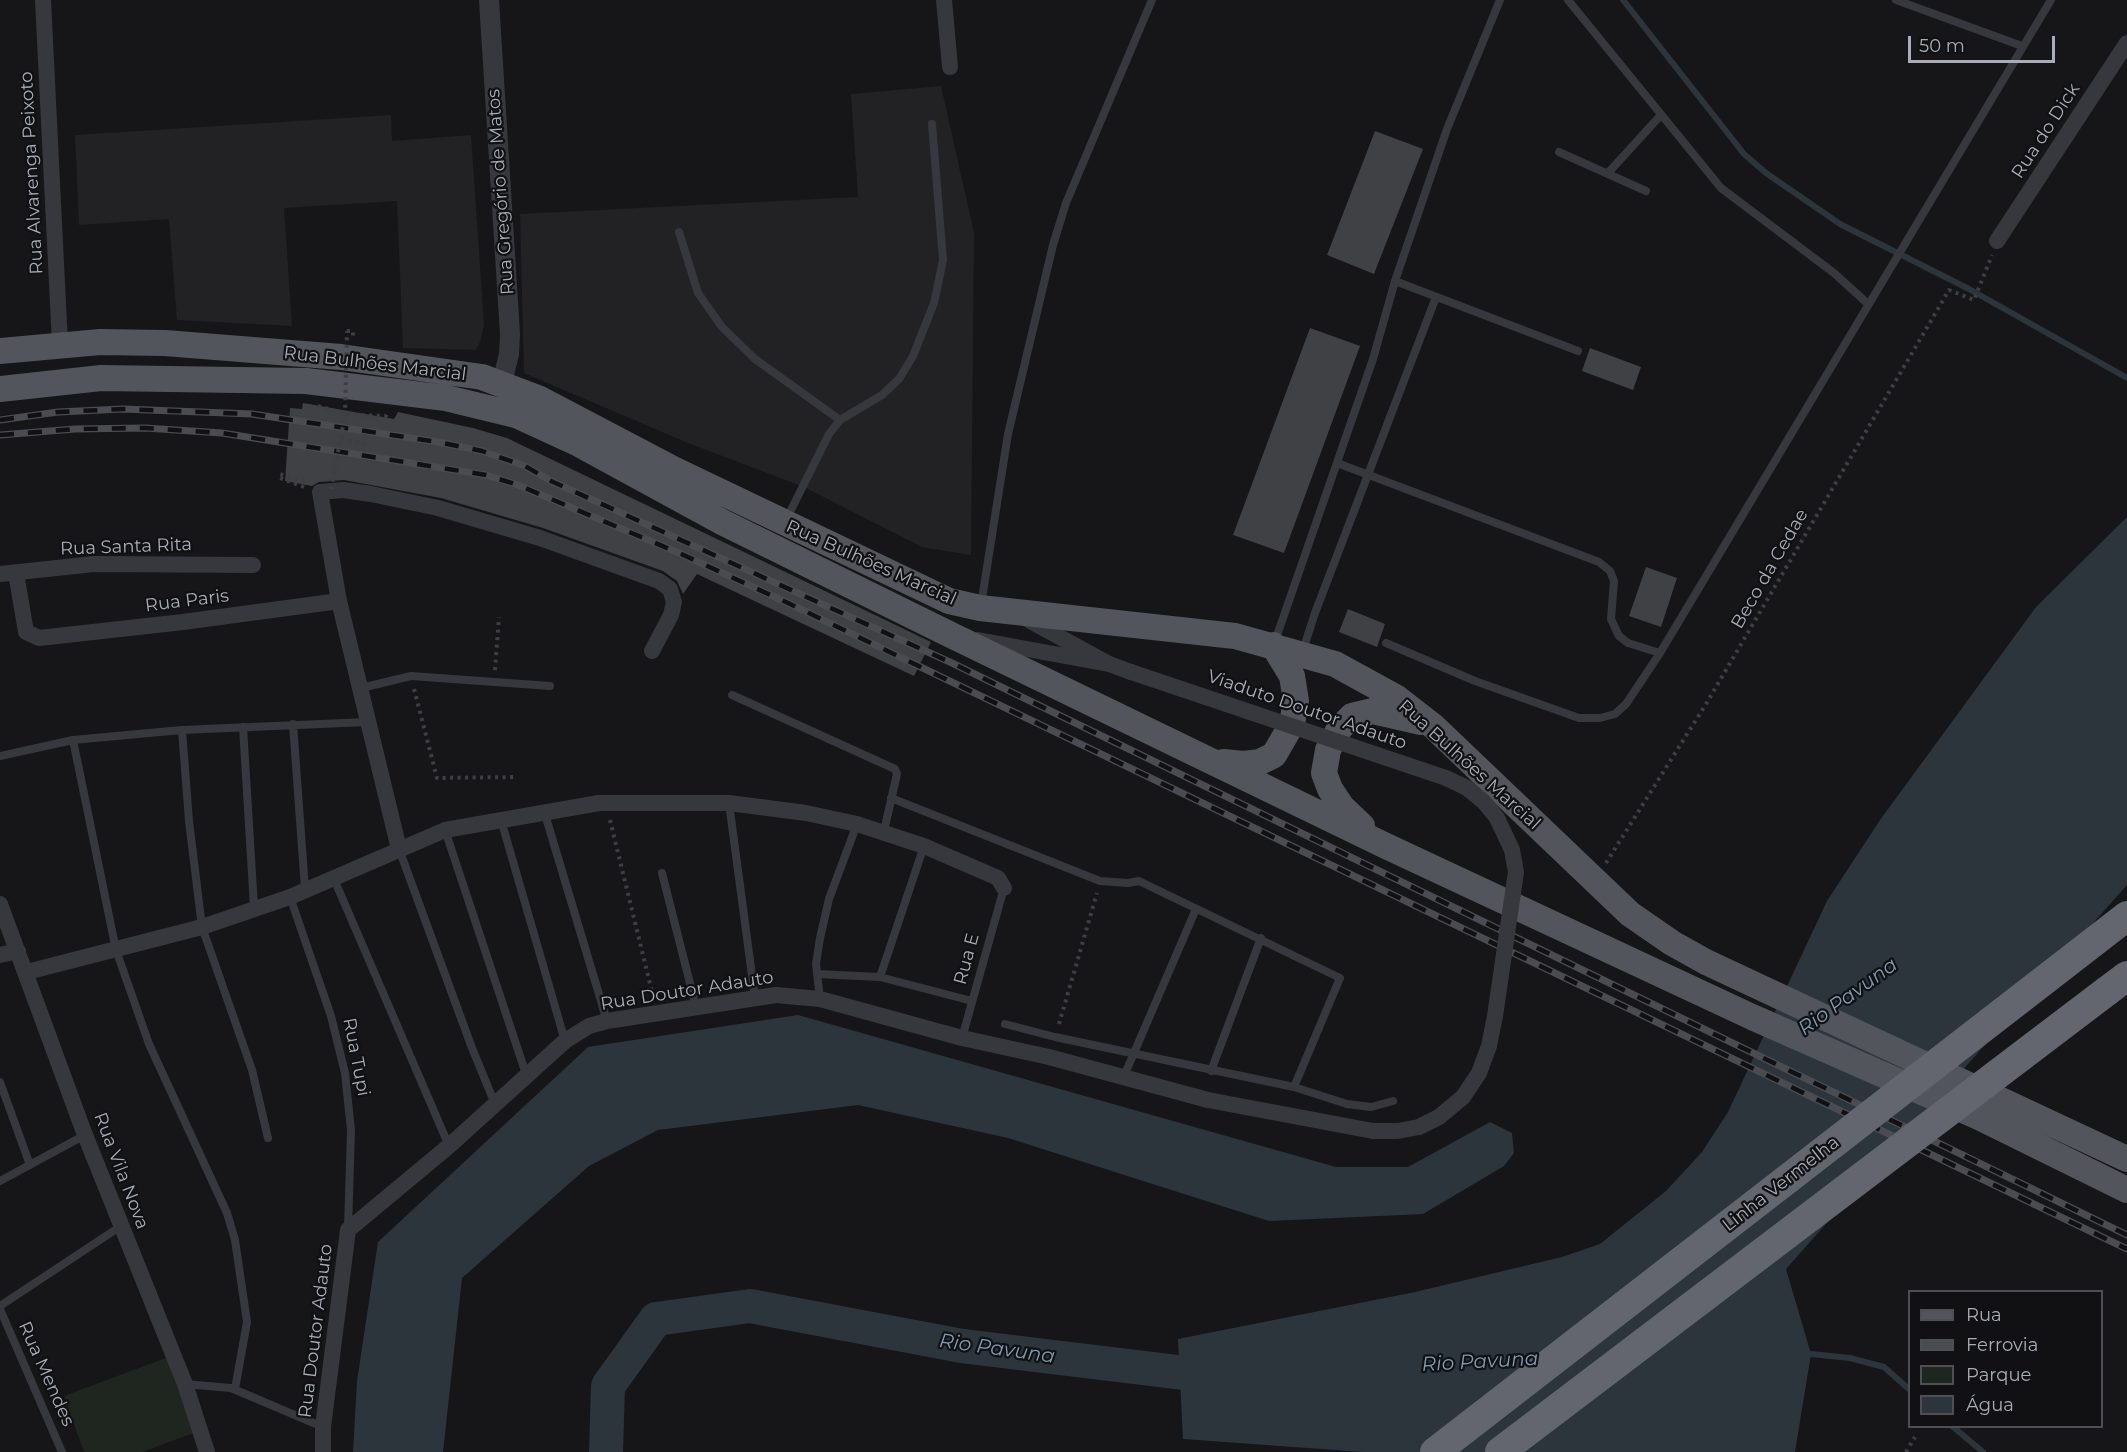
<!DOCTYPE html>
<meta charset="utf-8">
<style>
body{margin:0}
#map{position:relative;width:2127px;height:1452px;overflow:hidden;background:#161618;font-family:Montserrat,sans-serif}
canvas{display:block}
.legend{position:absolute;left:1908px;top:1290px;width:195px;height:138px;box-sizing:border-box;background:#111113;border:2px solid #4d4f55;margin:0;padding:8px 10px;list-style:none;font-size:18px;color:#a8adb8}
.legend li{display:flex;align-items:center;gap:12px;height:30px}
.legend b{width:30px;border:2px solid #4d4f55}
.scale{position:absolute;left:1908px;top:36px;width:147px;height:27px;box-sizing:border-box;border:3px solid #a8adb8;border-top:0;padding-left:8px;font-size:18px;line-height:21px;white-space:nowrap;color:#a8adb8;-webkit-text-stroke:4px #111113;paint-order:stroke}
</style>
<div id="map">
<canvas width="2127" height="1452"></canvas>
<ul class="legend">
<li><b style="height:8px;background:#53555c"></b>Rua</li>
<li><b style="height:8px;background:#4a4c52"></b>Ferrovia</li>
<li><b style="height:16px;background:#1e261f"></b>Parque</li>
<li><b style="height:16px;background:#2c353c"></b>Água</li>
</ul>
<div class="scale">50 m</div>
</div>
<script>
const context = document.querySelector('canvas').getContext('2d');
context.lineJoin = 'round';
function fillPath(path, color) {
  context.fillStyle = color;
  context.fill(path, 'evenodd');
}
function toPath(rows) {
  const path = new Path2D();
  for (const r of rows) {
    path.moveTo(r[0], r[1]);
    for (let i = 2; i < r.length; i += 2) path.lineTo(r[i], r[i + 1]);
  }
  return path;
}
function stroke(path, color, width, dash) {
  context.strokeStyle = color;
  context.lineWidth = width;
  context.lineCap = dash ? 'butt' : 'round';
  context.setLineDash(dash || []);
  context.stroke(path);
}
function drawText(font, color, halo, rows, align = 'center') {
  context.font = font + ' Montserrat,sans-serif';
  context.lineWidth = 4.5;
  context.setLineDash([]);
  context.textBaseline = 'middle';
  context.strokeStyle = halo;
  context.fillStyle = color;
  for (const [text, x, y, turn = 0] of rows) {
    context.save();
    context.translate(x, y);
    context.rotate((+turn || 0) * Math.PI / 180);
    context.textAlign = isNaN(turn) ? turn : align;
    if (halo) context.strokeText(text, 0, 0);
    context.fillText(text, 0, 0);
    context.restore();
  }
}
const built = toPath([
 [941,86,974,233,971,555,922,547,804,487,688,443,524,373,520,214,858,197,851,94],
 [391,115,392,141,471,135,484,324,481,340,476,350,403,348,397,201,284,208,292,326,177,320,169,219,79,225,75,135]
]);
const green = toPath([
 [171,1356,199,1431,142,1452,84,1452,64,1396]
]);
const water = toPath([
 [2127,517,2127,885,1786,1269,1811,1354,1795,1452,1363,1452,1183,1439,1178,1339,1415,1292,1562,1257,1600,1244,1666,1191,1702,1152,1728,1112,1827,901,1880,820,2036,607],
 [798,1015,1336,1167,1408,1167,1490,1122,1512,1133,1514,1153,1504,1166,1423,1214,1269,1221,1008,1138,858,1105,658,1130,589,1166,462,1278,443,1452,353,1452,357,1381,378,1242,588,1047]
]);
const stream = toPath([
 [1623,0,1744,154,1766,173,1840,224,1969,289,2127,378],
 [1804,1357,1811,1354,1850,1358,1884,1367,1910,1390],
 [1952,1426,1983,1452]
]);
const river = toPath([
 [606,1452,608,1386,656,1319,750,1306,962,1346,1226,1378]
]);
const building = toPath([
 [1375,131,1423,149,1374,274,1327,255],
 [1310,328,1360,346,1284,553,1233,535],
 [1590,348,1641,367,1633,390,1582,371],
 [303,403,394,419,398,412,473,428,507,438,931,642,914,676,697,574,683,594,677,581,663,571,543,528,441,498,344,480,319,482,312,486,285,481,290,408,302,409],
 [1646,567,1677,578,1661,627,1629,616],
 [1348,609,1385,624,1377,647,1339,632]
]);
const path = toPath([
 [347,331,353,331,353,337],
 [318,406,350,415,386,416,387,412],
 [341,439,371,445],
 [304,487,280,478,280,474,307,481],
 [495,670,499,617],
 [414,689,437,778,516,777],
 [610,820,653,996],
 [1606,863,1706,704,1949,290,1974,300,1992,255],
 [1059,1024,1097,893],
 [1906,1452,1915,1437]
]);
const service = toPath([
 [1568,0,1721,188,1834,273,1867,303],
 [1896,0,2022,46],
 [1559,152,1646,191],
 [1608,173,1660,116],
 [679,232,698,293,722,327,755,359,840,420],
 [1395,281,1578,351],
 [1337,463,1599,562,1610,571,1614,581,1611,619,1619,636,1628,643,1660,653],
 [786,520,829,434,840,420,882,395,899,379,913,356,934,303,943,260,932,124],
 [981,605,1008,434,1053,245,1066,203,1152,0],
 [1386,643,1475,681,1579,718,1600,718,1615,714,1626,704,1660,653,2051,0],
 [1274,644,1373,359,1395,281,1447,129,1500,0],
 [1302,653,1315,613,1436,297],
 [361,688,411,676,550,686],
 [732,695,895,769,897,774,884,831],
 [293,724,305,889],
 [243,727,254,907],
 [182,730,189,821,202,927,252,1070,268,1138],
 [73,740,116,950,149,1044,227,1213,235,1240,247,1322,235,1389],
 [0,756,73,740,182,730,367,722],
 [891,798,1100,881,1128,883,1139,881,1340,978,1294,1087,1055,1037,1005,1024],
 [729,803,755,998],
 [544,811,607,1021],
 [501,820,565,1041],
 [445,830,526,1074],
 [399,849,472,1048,495,1104],
 [662,873,696,1007],
 [334,879,449,1146],
 [290,897,331,1016,345,1073,351,1130,348,1229],
 [817,974,880,977,972,1001],
 [880,977,924,846],
 [820,999,816,964,820,938,829,899,857,824],
 [962,1038,1004,888],
 [1211,1071,1261,938],
 [1124,1076,1196,909],
 [0,1082,30,1165],
 [1294,1087,1347,1104,1371,1107,1393,1101],
 [0,1181,85,1135],
 [0,1306,121,1226],
 [0,1309,62,1452],
 [185,1384,231,1388,323,1427]
]);
const minor = toPath([
 [43,0,60,344],
 [944,0,950,67],
 [1997,241,2127,43],
 [16,573,26,632,39,638,183,622,339,601],
 [0,574,94,564,253,565],
 [1023,617,1109,664,1131,672],
 [978,640,1109,664],
 [399,849,339,601,320,492,343,490,371,494,438,508,540,538,659,581,670,589,674,602,671,615,652,651],
 [0,904,85,1135,185,1384,207,1452],
 [0,955,18,951],
 [27,972,202,927,290,897,445,830,599,803,729,803,806,813,857,824,924,846,998,878,1004,888],
 [323,1452,323,1427,348,1230,449,1146,565,1041,589,1026,607,1021,776,995,820,999,962,1038,1049,1057,1208,1100]
]);
const tertiary = toPath([
 [489,0,510,334,509,354,502,383]
]);
const primary = toPath([
 [0,351,100,342,165,343,341,357,482,377,540,399,675,470,949,601,980,608,1235,636,1335,664,1397,698,1433,726,1630,914,1672,943,1706,962,2127,1159],
 [0,389,101,378,306,381,446,398,516,415,579,444,722,522,951,635,1386,846,1752,1017,1979,1117,2127,1190],
 [1223,762,1244,764,1260,762,1274,755,1292,724,1296,701,1292,676,1273,645],
 [1362,826,1342,807,1330,789,1324,773,1328,750,1339,729,1352,716,1373,711,1421,722]
]);
const motorway = toPath([
 [2107,991,2127,976]
]);
const rail = toPath([
 [0,420,58,412,123,409,252,414,438,442,482,451,525,466,551,481,952,663,2127,1235],
 [0,435,75,429,145,428,222,433,486,475,518,485,679,553,788,603,2127,1249]
]);
const pathBridge = toPath([
 [331,489,345,415,347,331]
]);
const minorBridge = toPath([
 [1131,672,1446,778,1467,788,1484,802,1497,818,1512,850,1516,872,1495,1016,1489,1046,1479,1073,1463,1097,1439,1117,1419,1127,1398,1131,1373,1131,1208,1100]
]);
const motorwayBridge = toPath([
 [1435,1452,2127,916],
 [1500,1452,2107,991]
]);
const streetNames = [
 ["Rua do Dick",2046,131,-57],
 ["Rua Alvarenga Peixoto",32,173,-93],
 ["Rua Gregório de Matos",501,192,-94],
 ["Rua Bulhões Marcial",375,364,7],
 ["Rua Santa Rita",126,547,-2],
 ["Rua Bulhões Marcial",871,563,24],
 ["Beco da Cedae",1770,569,-60],
 ["Rua Paris",187,601,-7],
 ["Viaduto Doutor Adauto",1307,710,19],
 ["Rua Bulhões Marcial",1469,765,42],
 ["Rua E",967,959,-75],
 ["Rua Doutor Adauto",687,991,-9],
 ["Rua Tupi",356,1057,79],
 ["Rua Vila Nova",121,1171,69],
 ["Linha Vermelha",1781,1184,-38],
 ["Rua Doutor Adauto",316,1331,-83],
 ["Rua Mendes",46,1374,66]
];
const waterNames = [
 ["Rio Pavuna",1848,997,-36],
 ["Rio Pavuna",997,1349,8],
 ["Rio Pavuna",1480,1362,-3]
];
fillPath(built, '#222225');
fillPath(green, '#1e261f');
fillPath(water, '#2c353c');
stroke(stream, '#2c353c', 6);
stroke(river, '#2c353c', 34);
fillPath(building, '#404145');
stroke(path, '#3d3f44', 4, [3, 4.5]);
stroke(service, '#37383d', 8);
stroke(minor, '#37383d', 16);
stroke(tertiary, '#37383d', 20);
stroke(primary, '#53555c', 26);
stroke(motorway, '#63666e', 30);
stroke(rail, '#4a4c52', 7);
stroke(rail, '#111113', 4.5, [14]);
stroke(pathBridge, '#3d3f44', 4, [3, 4.5]);
stroke(minorBridge, '#37383d', 16);
stroke(motorwayBridge, '#63666e', 30);
drawText('18px', '#a8adb8', '#111113', streetNames);
drawText('italic 20px', '#7f9bb3', '#111113', waterNames);
</script>
